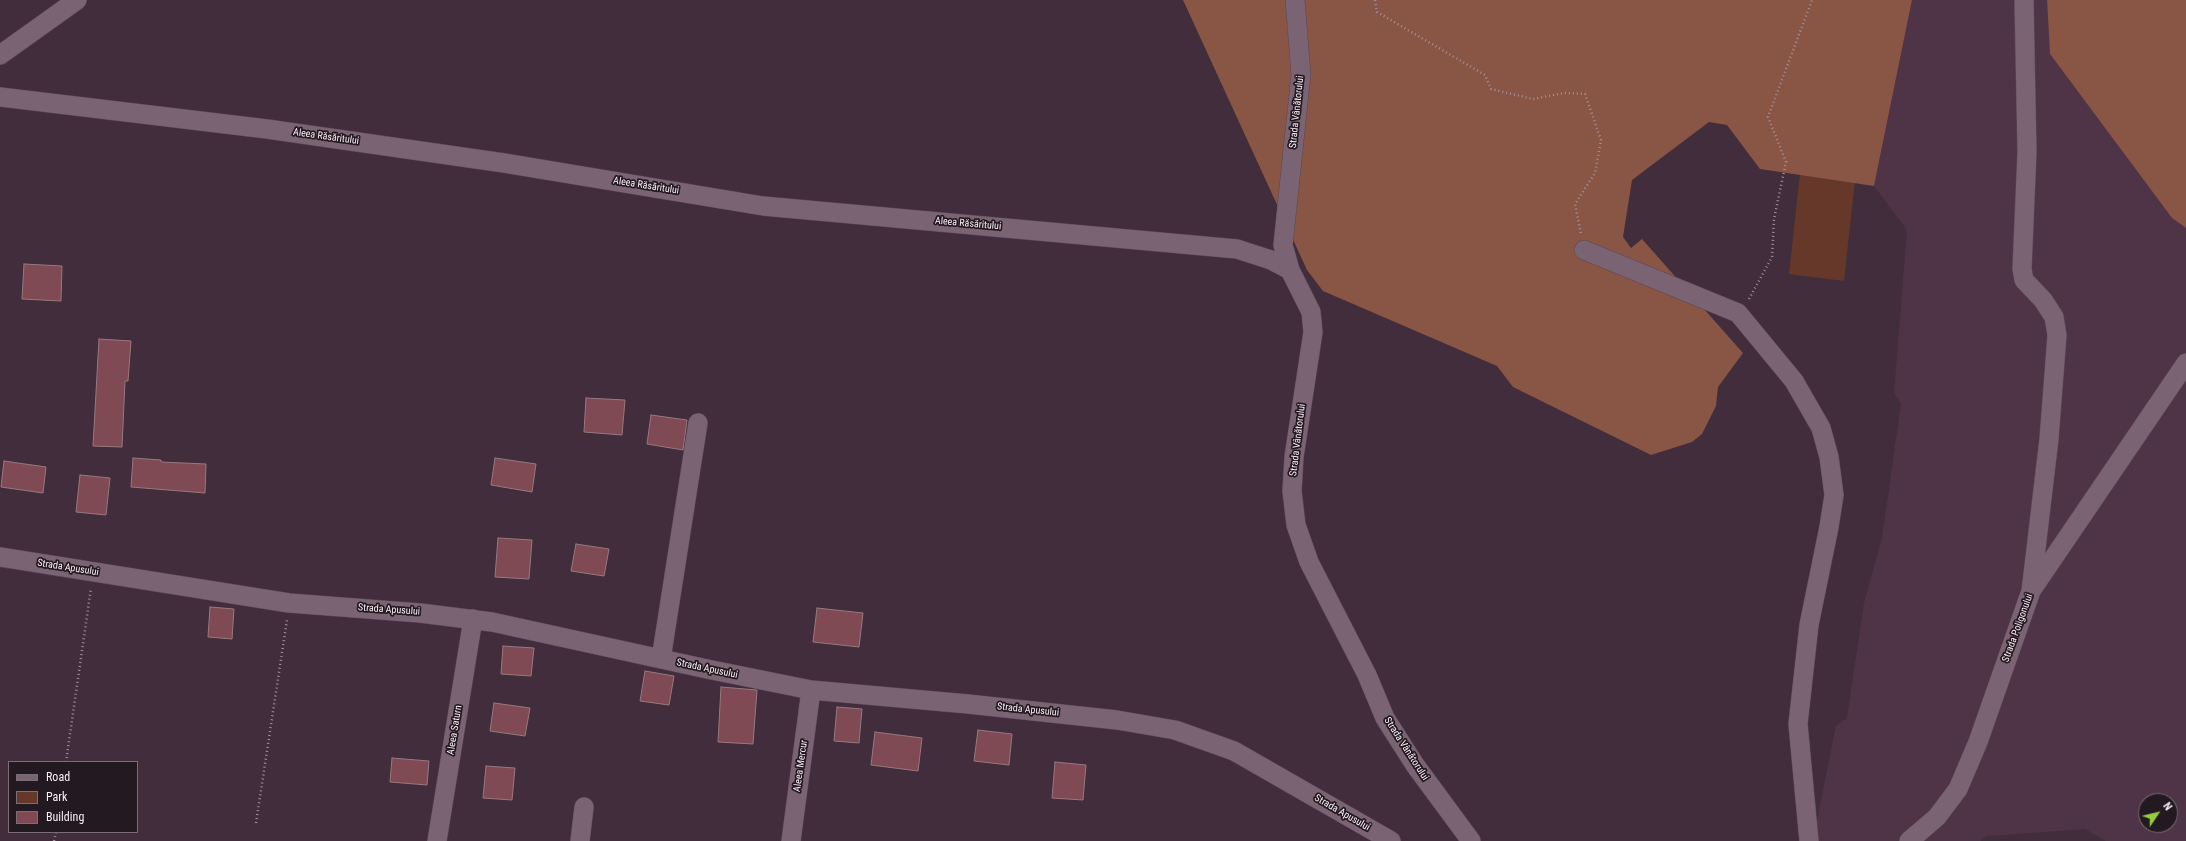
<!DOCTYPE html>
<meta charset="utf-8">
<style>
body{margin:0}
#map{position:relative;width:2186px;height:841px;overflow:hidden;background:#422d3c;font-family:"Roboto Condensed",sans-serif}
canvas{display:block}
.legend{position:absolute;left:8px;top:761px;width:130px;height:72px;box-sizing:border-box;background:#231920;border:1px solid #796e76;margin:0;padding:5px 7px;list-style:none;font-size:12px;color:#fbedf7}
.legend li{display:flex;align-items:center;gap:8px;height:20px}
.legend b{width:20px;border:1px solid #796e76}
.north{position:absolute;left:2138px;top:793px;width:40px;height:40px;box-sizing:border-box;background:#231920;border:1px solid #796e76;border-radius:50%;rotate:55deg;font-size:11px;font-weight:700;line-height:16px;text-align:center;color:#fbedf7}
.north::after{content:'';display:block;margin:auto;width:14px;height:18px;background:#93cd3d;clip-path:polygon(50% 0,100% 100%,50% 72%,0 100%)}
</style>
<div id="map">
<canvas width="2186" height="841"></canvas>
<ul class="legend">
<li><b style="height:5px;background:#7a6373"></b>Road</li>
<li><b style="height:11px;background:#65382a"></b>Park</li>
<li><b style="height:11px;background:#804a54"></b>Building</li>
</ul>
<div class="north">N</div>
</div>
<script>
const context = document.querySelector('canvas').getContext('2d');
context.lineJoin = 'round';
function fillPath(path, color) {
  context.fillStyle = color;
  context.fill(path, 'evenodd');
}
function toPath(rows) {
  const path = new Path2D();
  for (const r of rows) {
    path.moveTo(r[0], r[1]);
    for (let i = 2; i < r.length; i += 2) path.lineTo(r[i], r[i + 1]);
  }
  return path;
}
function stroke(path, color, width, dash) {
  context.strokeStyle = color;
  context.lineWidth = width;
  context.lineCap = dash ? 'butt' : 'round';
  context.setLineDash(dash || []);
  context.stroke(path);
}
function drawText(font, color, halo, rows, align = 'center') {
  context.font = font + ' "Roboto Condensed",sans-serif';
  context.lineWidth = 3.5;
  context.setLineDash([]);
  context.textBaseline = 'middle';
  context.strokeStyle = halo;
  context.fillStyle = color;
  for (const [text, x, y, turn = 0] of rows) {
    context.save();
    context.translate(x, y);
    context.rotate((+turn || 0) * Math.PI / 180);
    context.textAlign = isNaN(turn) ? turn : align;
    if (halo) context.strokeText(text, 0, 0);
    context.fillText(text, 0, 0);
    context.restore();
  }
}
const built = toPath([
 [1912,0,2047,0,2050,54,2172,218,2186,228,2186,841,2106,841,2085,829,1987,836,1980,841,1813,841,1836,726,1847,718,1864,603,1882,538,1901,404,1894,393,1907,230,1874,186],
 [2146,801,2170,801,2170,825,2146,825]
]);
const green = toPath([
 [1801,164,1856,171,1844,281,1789,274]
]);
const forest = toPath([
 [1183,0,1912,0,1874,186,1760,169,1727,125,1709,122,1632,180,1623,237,1631,248,1642,239,1743,353,1718,387,1716,406,1702,434,1692,442,1651,455,1513,387,1497,366,1323,291,1307,270],
 [2047,0,2186,0,2186,228,2172,218,2050,54]
]);
const building = toPath([
 [24,264,62,266,61,301,22,299,24,264],
 [99,339,131,341,128,381,125,381,122,447,93,446,99,339],
 [586,398,625,400,622,435,584,432,586,398],
 [651,415,687,420,683,450,647,444,651,415],
 [133,458,161,460,161,462,206,464,205,493,131,487,133,458],
 [495,458,536,464,532,492,491,485,495,458],
 [4,461,46,467,43,493,1,487,4,461],
 [80,475,110,478,106,515,76,512,80,475],
 [498,538,532,540,529,579,495,577,498,538],
 [576,544,609,549,604,576,571,571,576,544],
 [210,607,234,609,232,639,208,637,210,607],
 [817,608,863,613,859,647,813,642,817,608],
 [503,646,534,648,531,676,501,674,503,646],
 [645,671,674,676,669,705,640,701,645,671],
 [721,687,757,690,753,744,718,742,721,687],
 [494,703,530,708,525,736,490,731,494,703],
 [837,707,862,709,859,743,834,741,837,707],
 [978,730,1012,734,1009,765,974,761,978,730],
 [875,732,922,738,918,771,871,765,875,732],
 [392,758,429,761,427,785,390,782,392,758],
 [1055,762,1086,765,1083,800,1052,798,1055,762],
 [486,766,515,768,512,800,483,798,486,766]
]);
const path = toPath([
 [1375,0,1377,12,1485,75,1491,89,1533,99,1564,93,1585,94,1601,140,1595,173,1575,204,1581,234],
 [1749,299,1772,257,1774,219,1786,162,1768,117,1812,0],
 [66,762,91,588],
 [256,823,287,620],
 [54,841,56,832]
]);
const street = toPath([
 [1295,0,1301,74,1283,245,1290,270,1311,312,1313,332,1294,457,1292,491,1296,525,1309,562,1367,675,1385,718,1415,765,1471,841],
 [2024,0,2027,152,2022,269,2024,280,2043,300,2054,317,2057,335,2049,439,2031,591],
 [0,55,77,0],
 [0,97,267,129,504,163,763,206,1237,249,1271,260,1290,270],
 [1584,250,1738,313,1794,381,1821,428,1829,457,1834,495,1829,527,1809,625,1798,724,1809,841],
 [0,557,289,603,420,613,492,622,707,669,811,690,968,704,1117,720,1175,730,1234,751,1391,841],
 [661,659,698,423],
 [437,841,473,619],
 [580,841,584,807],
 [791,841,811,690],
 [1909,841,1937,817,1958,789,1978,742,2031,591,2186,363]
]);
const streetNames = [
 ["Strada Vânătorului",1297,112,-84],
 ["Aleea Răsăritului",326,137,8],
 ["Aleea Răsăritului",646,186,9],
 ["Aleea Răsăritului",968,224,5],
 ["Strada Vânătorului",1298,440,-83],
 ["Strada Apusului",68,568,9],
 ["Strada Apusului",389,610,4],
 ["Strada Poligonului",2018,628,-70],
 ["Strada Apusului",707,669,12],
 ["Strada Apusului",1028,710,6],
 ["Aleea Saturn",455,730,-81],
 ["Strada Vânătorului",1406,749,57],
 ["Aleea Mercur",801,766,-82],
 ["Strada Apusului",1342,813,30]
];
fillPath(built, '#4f3447');
fillPath(green, '#65382a');
fillPath(forest, '#895544');
fillPath(building, '#804a54');
stroke(building, '#97797d', 1);
stroke(street, '#5b4956', 20);
stroke(path, '#a2919d', 2.5, [1, 3]);
stroke(street, '#7a6373', 19);
drawText('10px', '#fbedf7', '#231920', streetNames);
</script>
